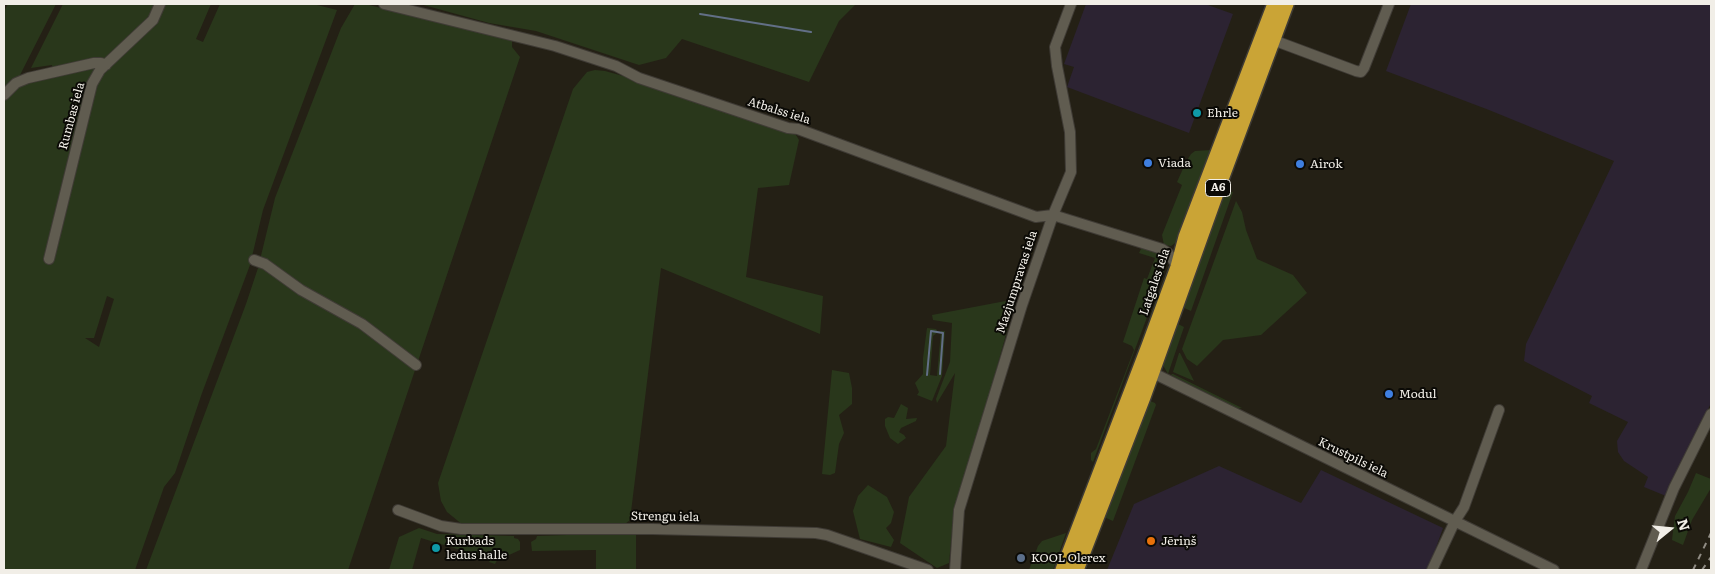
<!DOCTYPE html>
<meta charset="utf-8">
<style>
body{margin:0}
#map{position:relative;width:1715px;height:574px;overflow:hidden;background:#242015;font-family:Literata,serif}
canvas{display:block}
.frame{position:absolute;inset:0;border:5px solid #f1eee7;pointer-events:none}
.north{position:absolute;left:1645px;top:504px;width:50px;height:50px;-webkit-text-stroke:4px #0b0a06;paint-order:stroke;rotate:73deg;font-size:14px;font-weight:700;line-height:20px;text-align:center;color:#f1eee7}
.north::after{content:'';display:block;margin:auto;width:18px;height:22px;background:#f1eee7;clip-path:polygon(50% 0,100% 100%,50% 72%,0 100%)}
</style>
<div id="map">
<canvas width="1715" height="574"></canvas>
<div class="frame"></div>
<div class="north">N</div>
</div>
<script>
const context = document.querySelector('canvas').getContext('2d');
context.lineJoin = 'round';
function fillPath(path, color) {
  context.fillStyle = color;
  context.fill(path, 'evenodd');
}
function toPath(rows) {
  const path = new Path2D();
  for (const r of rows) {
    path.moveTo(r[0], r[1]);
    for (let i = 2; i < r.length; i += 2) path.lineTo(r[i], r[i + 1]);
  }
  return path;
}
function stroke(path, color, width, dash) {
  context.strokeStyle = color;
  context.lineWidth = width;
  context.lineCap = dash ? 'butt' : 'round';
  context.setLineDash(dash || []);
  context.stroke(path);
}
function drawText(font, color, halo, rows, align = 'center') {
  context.font = font + ' Literata,serif';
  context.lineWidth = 4;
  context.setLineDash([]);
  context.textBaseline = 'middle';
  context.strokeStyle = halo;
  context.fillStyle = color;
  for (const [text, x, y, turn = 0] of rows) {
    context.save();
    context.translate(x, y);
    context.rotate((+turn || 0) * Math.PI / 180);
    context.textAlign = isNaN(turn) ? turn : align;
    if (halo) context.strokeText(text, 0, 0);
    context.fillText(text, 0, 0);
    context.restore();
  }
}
const industrial = toPath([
 [1086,4,1205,4,1233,14,1189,133,1067,87,1074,67,1064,64],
 [1411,4,1711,4,1711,403,1666,496,1644,487,1648,477,1624,461,1618,452,1617,441,1628,422,1589,403,1592,396,1524,361,1526,344,1614,161,1489,110,1386,71],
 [1219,466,1301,503,1321,470,1443,528,1428,570,1107,570,1134,504]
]);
const green = toPath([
 [8,4,56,4,19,77,4,88,4,11],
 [63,4,211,4,196,39,203,42,220,4,313,4,337,10,263,210,250,265,202,393,175,473,164,487,135,570,4,570,4,101,21,84,53,75,52,65,31,68],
 [107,296,114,299,99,347,85,338,94,338],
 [355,4,369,5,512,40,512,47,520,57,348,570,146,570,246,304,258,268,275,198,341,28],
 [420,4,856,4,839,21,809,82,682,39,666,58,639,65,536,31,489,23],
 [595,70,605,71,634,79,796,135,799,140,789,185,758,188,746,277,823,296,820,334,661,268,630,520,625,524,463,525,447,512,441,501,438,483,573,89,587,72],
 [1212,150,1178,241,1171,246,1164,245,1162,235,1182,185,1177,182,1186,162,1191,154,1195,151],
 [1228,192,1233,192,1191,311,1182,307,1189,280,1223,196],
 [1236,201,1242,212,1246,230,1257,259,1293,275,1307,293,1261,335,1223,340,1197,366,1187,359,1182,349],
 [1143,248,1166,256,1168,261,1093,462,1091,460,1091,453,1096,449,1134,350,1132,346,1123,342,1144,278,1147,279,1155,258,1139,253,1141,249],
 [1170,263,1171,268,1127,384,1126,382],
 [1016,299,976,442,954,510,949,563,937,568,900,543,909,497,946,446,955,373,937,403,936,399,950,362,952,323,933,320,932,315],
 [1176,323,1184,327,1168,374,1164,367,1164,358],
 [927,328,936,329,938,332,933,336,930,375,937,376,941,331,945,331,942,376,932,401,917,395,919,392,915,383,923,374,923,358],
 [1179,353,1180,353,1194,381,1173,372],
 [832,370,849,373,852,388,852,404,839,415,844,433,839,444,835,473,830,475,822,474],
 [1172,374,1173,374,1242,408,1235,409,1228,406,1215,397,1171,375],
 [1148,400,1155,403,1156,405,1113,521,1104,517],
 [901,404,908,408,906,419,917,418,916,421,901,428,899,432,904,435,906,438,898,444,890,438,885,426,885,419,888,417,894,418],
 [1331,445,1388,475,1387,479,1328,450],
 [1696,473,1711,479,1711,488,1692,520,1683,545,1672,540,1675,516,1688,492],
 [868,485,887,497,894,512,891,523,886,528,894,540,891,547,860,539,853,511,858,496],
 [419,528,437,534,514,536,514,538,518,539,520,542,520,550,509,555,502,551,495,564,489,562,490,559,421,538,412,570,389,570,399,537],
 [1066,533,1053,570,1029,570,1038,546,1042,541],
 [595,534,636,535,636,570,596,570,596,550,532,551,531,542,536,539,537,536]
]);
const stream = toPath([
 [700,14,811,32],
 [927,375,931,331,943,333,940,374]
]);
const minor = toPath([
 [384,4,555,46,616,66,639,78,788,128,798,129,1036,217,1053,215,1162,249,1168,253,1178,267],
 [1273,40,1356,71,1361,72,1364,68,1389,4],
 [4,95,16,83,28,78,94,63,101,63,106,65],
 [49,259,92,84,100,70,153,20,160,4],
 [254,260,265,264,301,290,362,324,416,365],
 [1147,370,1554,570],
 [398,510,441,526,461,529,652,529,816,533,827,535,928,570],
 [955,570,959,510,1022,305,1053,215,1071,172,1070,132,1057,66,1055,47,1071,4],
 [1432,570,1455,521,1464,507,1499,410],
 [1641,570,1674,488,1711,414]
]);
const highway = toPath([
 [1063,570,1149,346,1178,267,1186,237,1275,4],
 [1076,570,1143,397,1220,182,1286,4]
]);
const rail = toPath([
 [1693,570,1711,533],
 [1702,570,1711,557]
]);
const markers = [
 [1197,113,5,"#0f9aa8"],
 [1148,163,5,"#3f7fe0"],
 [1300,164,5,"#3f7fe0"],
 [1389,394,5,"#3f7fe0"],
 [1151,541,5,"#e8710a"],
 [436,548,5,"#0f9aa8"],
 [1021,558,5,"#5c6f8a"]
];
const shields = [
 [1218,188,25]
];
const shieldNames = [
 ["A6",1218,188]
];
const streetNames = [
 ["Atbalss iela",779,111,17],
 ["Rumbas iela",72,116,-75],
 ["Mazjumpravas iela",1017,282,-72],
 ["Latgales iela",1155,282,-71],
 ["Krustpils iela",1353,458,26],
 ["Strengu iela",665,517,1]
];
const poiNames = [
 ["Ehrle",1207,113],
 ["Viada",1158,163],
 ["Airok",1310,164],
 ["Modul",1399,394],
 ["Kurbads",446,541],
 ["ledus halle",446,555],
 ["Jēriņš",1161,541],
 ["KOOL Olerex",1031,558]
];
fillPath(industrial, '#2c2332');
fillPath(green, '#29371b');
stroke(stream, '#626f87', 2);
stroke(minor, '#3f3b35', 12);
stroke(highway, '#3f3b35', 18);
stroke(minor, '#605c50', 10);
stroke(highway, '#caa436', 15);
stroke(rail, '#908c84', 2, [6, 6]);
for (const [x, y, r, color] of markers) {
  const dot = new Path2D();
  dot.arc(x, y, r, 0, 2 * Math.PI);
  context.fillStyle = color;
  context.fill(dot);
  stroke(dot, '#0b0a06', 2);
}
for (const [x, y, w] of shields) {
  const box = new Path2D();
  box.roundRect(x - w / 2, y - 8.5, w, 17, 4);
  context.fillStyle = '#0b0a06';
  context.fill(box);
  stroke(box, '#f1eee7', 1);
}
drawText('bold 11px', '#f1eee7', null, shieldNames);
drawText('12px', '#f1eee7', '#0b0a06', streetNames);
drawText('12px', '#f1eee7', '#0b0a06', poiNames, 'left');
</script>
